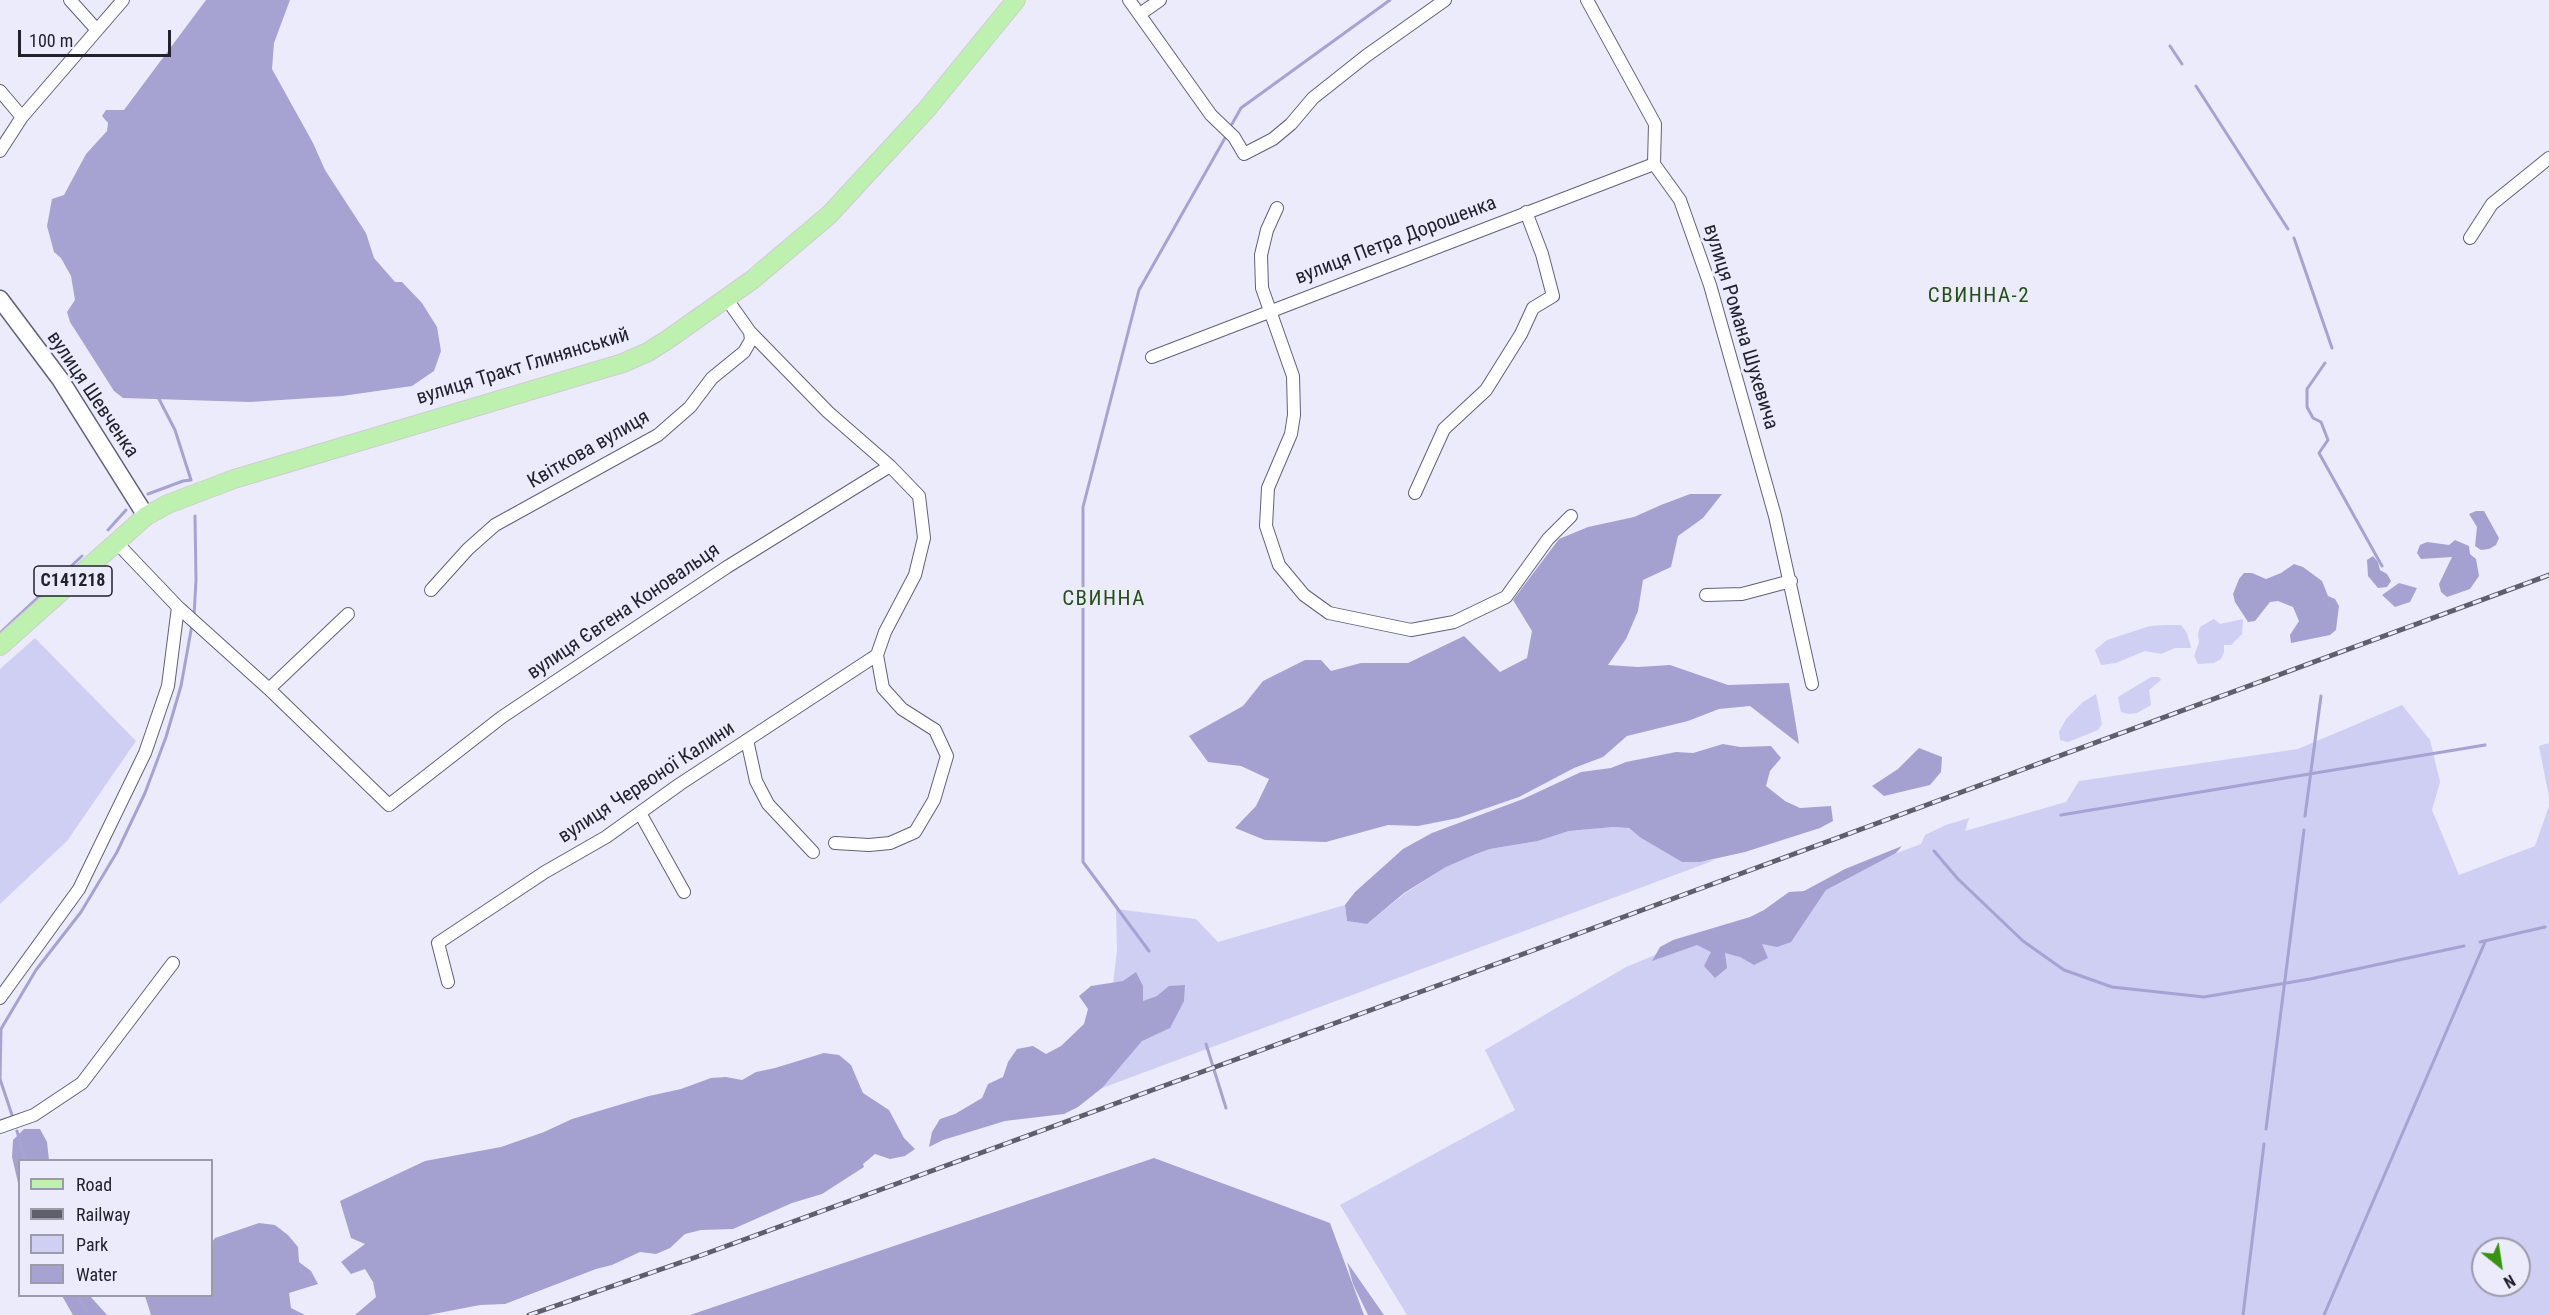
<!DOCTYPE html>
<meta charset="utf-8">
<style>
body{margin:0}
#map{position:relative;width:2549px;height:1315px;overflow:hidden;background:#ebebfc;font-family:"Roboto Condensed",sans-serif}
canvas{display:block}
.legend{position:absolute;left:18px;top:1159px;width:195px;height:138px;box-sizing:border-box;background:#ebebfc;border:2px solid #9b9ba9;margin:0;padding:8px 10px;list-style:none;font-size:18px;color:#22222c}
.legend li{display:flex;align-items:center;gap:12px;height:30px}
.legend b{width:30px;border:2px solid #9b9ba9}
.north{position:absolute;left:2471px;top:1237px;width:60px;height:60px;box-sizing:border-box;background:#ebebfc;border:2px solid #9b9ba9;border-radius:50%;rotate:150deg;font-size:16px;font-weight:700;line-height:24px;text-align:center;color:#22222c}
.north::after{content:'';display:block;margin:auto;width:21px;height:27px;background:#37940f;clip-path:polygon(50% 0,100% 100%,50% 72%,0 100%)}
.scale{position:absolute;left:18px;top:30px;width:153px;height:27px;box-sizing:border-box;border:3px solid #22222c;border-top:0;padding-left:8px;font-size:18px;line-height:21px;white-space:nowrap;color:#22222c;-webkit-text-stroke:4px #ebebfc;paint-order:stroke}
</style>
<div id="map">
<canvas width="2549" height="1315"></canvas>
<ul class="legend">
<li><b style="height:8px;background:#bef1b0"></b>Road</li>
<li><b style="height:8px;background:#5f5f6b"></b>Railway</li>
<li><b style="height:16px;background:#cfcef3"></b>Park</li>
<li><b style="height:16px;background:#a6a3d3"></b>Water</li>
</ul>
<div class="north">N</div>
<div class="scale">100 m</div>
</div>
<script>
const context = document.querySelector('canvas').getContext('2d');
context.lineJoin = 'round';
function fillPath(path, color) {
  context.fillStyle = color;
  context.fill(path, 'evenodd');
}
function toPath(rows) {
  const path = new Path2D();
  for (const r of rows) {
    path.moveTo(r[0], r[1]);
    for (let i = 2; i < r.length; i += 2) path.lineTo(r[i], r[i + 1]);
  }
  return path;
}
function stroke(path, color, width, dash) {
  context.strokeStyle = color;
  context.lineWidth = width;
  context.lineCap = dash ? 'butt' : 'round';
  context.setLineDash(dash || []);
  context.stroke(path);
}
function drawText(font, color, halo, rows, align = 'center') {
  context.font = font + ' "Roboto Condensed",sans-serif';
  context.lineWidth = 6;
  context.setLineDash([]);
  context.textBaseline = 'middle';
  context.strokeStyle = halo;
  context.fillStyle = color;
  for (const [text, x, y, turn = 0] of rows) {
    context.save();
    context.translate(x, y);
    context.rotate((+turn || 0) * Math.PI / 180);
    context.textAlign = isNaN(turn) ? turn : align;
    if (halo) context.strokeText(text, 0, 0);
    context.fillText(text, 0, 0);
    context.restore();
  }
}
const green = toPath([
 [2214,619,2220,624,2243,619,2242,634,2231,645,2224,645,2224,652,2221,659,2214,663,2198,664,2194,656,2199,642,2198,634,2200,627],
 [2166,625,2181,625,2187,633,2191,648,2175,648,2161,654,2145,651,2116,663,2101,665,2095,650,2107,640,2150,626],
 [35,638,136,741,67,841,0,904,0,669],
 [2151,677,2159,677,2161,680,2149,690,2151,705,2137,713,2129,714,2121,712,2118,697],
 [2096,694,2102,724,2098,730,2068,742,2060,740,2059,732,2066,719,2083,702],
 [2402,705,2430,740,2440,782,2432,810,2459,875,2535,846,2549,806,2549,1315,1407,1315,1340,1205,1515,1110,1485,1050,1626,967,1711,932,1759,934,1841,874,1921,844,1925,835,1946,825,1969,818,1965,831,2066,802,2079,781,2298,749],
 [2483,1249,2519,1249,2519,1285,2483,1285],
 [2549,743,2549,797,2539,746],
 [1613,827,1629,828,1641,838,1682,862,1715,860,1102,1088,1117,949,1116,909,1196,919,1218,942,1345,905,1347,921,1367,924,1404,894,1446,867,1476,854,1490,849,1538,841,1569,831]
]);
const forest = toPath([
 [1690,494,1722,494,1703,518,1678,536,1671,567,1643,580,1638,611,1626,639,1608,665,1638,667,1670,665,1728,685,1789,683,1799,744,1750,706,1719,709,1688,721,1627,736,1603,757,1574,768,1519,797,1458,818,1418,826,1388,825,1326,842,1265,840,1235,828,1256,806,1269,779,1241,766,1208,762,1189,736,1243,706,1263,681,1305,660,1321,660,1331,671,1361,663,1408,663,1464,636,1500,672,1527,658,1532,631,1513,600,1559,539,1588,527,1634,517,1661,505],
 [2476,511,2484,511,2499,538,2496,545,2489,549,2481,550,2475,546,2477,527,2469,514],
 [2455,540,2469,546,2470,554,2476,559,2479,576,2470,589,2447,597,2441,592,2439,584,2452,557,2421,559,2417,553,2420,545,2427,542,2449,545],
 [2373,556,2378,562,2380,570,2387,574,2391,581,2387,587,2378,588,2368,576,2367,560],
 [2294,564,2303,567,2322,581,2328,596,2335,599,2339,606,2336,630,2330,635,2291,643,2290,635,2299,621,2293,607,2278,601,2270,602,2255,621,2248,622,2235,602,2233,594,2239,579,2244,573,2252,573,2266,579,2281,573],
 [1723,744,1740,747,1771,746,1781,758,1770,771,1766,786,1785,801,1800,808,1831,806,1833,821,1820,828,1745,852,1700,862,1682,862,1641,838,1629,828,1613,827,1569,831,1538,841,1490,849,1476,854,1446,867,1404,893,1367,924,1347,921,1345,905,1355,892,1403,849,1432,833,1523,799,1581,772,1611,768,1626,762,1676,752,1693,753],
 [1919,748,1942,757,1941,772,1930,785,1884,796,1872,786,1898,769],
 [1902,846,1896,853,1826,890,1791,942,1777,947,1762,944,1768,958,1754,965,1740,957,1725,953,1727,968,1715,978,1704,966,1711,952,1697,945,1652,961,1660,947,1673,940,1750,917,1764,910,1789,892,1804,891,1845,869],
 [1136,972,1143,986,1143,1001,1157,996,1169,986,1185,985,1184,1001,1170,1028,1142,1041,1102,1088,1078,1107,1064,1114,1005,1121,943,1140,929,1147,932,1132,940,1119,955,1114,982,1098,988,1084,1003,1077,1008,1062,1017,1049,1033,1046,1046,1054,1061,1046,1084,1024,1088,1009,1079,996,1091,986,1123,981],
 [824,1053,839,1055,851,1065,863,1093,889,1110,904,1138,915,1149,905,1156,890,1159,875,1154,863,1164,864,1167,822,1194,792,1203,733,1229,701,1230,685,1234,670,1248,656,1254,640,1252,612,1265,596,1269,505,1304,480,1305,428,1315,355,1315,376,1297,373,1282,365,1269,351,1274,341,1262,365,1244,351,1238,340,1201,425,1161,501,1147,544,1132,572,1119,649,1096,681,1089,711,1078,726,1077,742,1080,756,1072,775,1068],
 [24,1129,40,1129,47,1142,49,1160,20,1160,19,1187,12,1157,13,1140],
 [1154,1158,1330,1223,1364,1315,690,1315],
 [259,1223,275,1225,288,1235,298,1247,299,1262,311,1271,318,1284,289,1293,291,1308,305,1315,151,1315,145,1296,212,1296,212,1242,215,1238],
 [62,1296,90,1296,107,1315,73,1315]
]);
const water = toPath([
 [206,0,290,0,274,43,272,69,313,143,325,170,366,233,374,258,395,282,402,282,422,303,437,327,441,351,434,371,412,386,342,396,250,402,123,398,114,391,70,322,67,312,75,300,71,276,61,258,54,252,47,226,52,199,64,195,86,154,107,131,108,123,102,116,106,110,124,110],
 [2399,583,2417,588,2410,602,2395,607,2382,595],
 [1347,1262,1384,1315,1368,1315,1353,1284]
]);
const stream = toPath([
 [2170,46,2182,64],
 [2196,86,2288,229],
 [1232,124,1241,108,1390,0],
 [2294,238,2332,348],
 [2325,363,2307,389,2307,407,2313,418,2321,422,2328,440,2319,453,2382,566],
 [148,494,183,481,191,480,175,430,158,397],
 [108,530,126,510],
 [194,616,196,580,195,516],
 [0,633,82,556],
 [2061,815,2485,745],
 [2305,816,2321,696],
 [1934,851,1958,879,2023,941,2064,970,2112,987,2204,997,2310,979,2464,946],
 [2480,942,2545,927],
 [1149,951,1083,862,1083,507,1139,290,1225,138],
 [1206,1044,1226,1108],
 [12,1115,0,1079,1,1029,36,970,81,912,117,852,145,793,166,737,181,686,192,625],
 [2266,1129,2304,830],
 [17,1131,25,1160],
 [78,1296,89,1315],
 [2243,1315,2264,1144],
 [2324,1315,2485,942]
]);
const minor = toPath([
 [70,0,97,30],
 [1129,0,1211,115,1234,137,1244,154,1273,139,1291,124,1313,98,1366,56,1445,0],
 [1587,0,1655,124,1654,164,1680,200,1710,285,1775,516,1812,684],
 [1140,14,1160,0],
 [0,91,22,117],
 [0,151,22,117,123,0],
 [1277,208,1267,230,1261,255,1262,288,1293,376,1294,415,1291,434,1268,488,1266,526,1279,565,1304,595,1329,613,1411,630,1454,622,1506,597,1548,539,1571,516],
 [2470,238,2492,204,2549,158],
 [726,298,750,332,828,412,890,466,919,496,924,538,915,575,885,632,877,655,883,688,902,709,935,730,947,756,934,800,915,832,890,843,869,845,835,843],
 [1152,357,1654,164],
 [1415,493,1444,429,1486,390,1521,334,1533,308,1553,296,1542,254,1526,212],
 [431,590,468,549,495,525,658,435,690,407,712,378,744,352,751,340,750,332],
 [1706,595,1742,594,1791,581],
 [178,607,269,689,389,805,502,717,727,567,890,466],
 [269,689,348,614],
 [747,740,756,781,768,804,813,852],
 [640,813,684,892],
 [448,982,438,943,545,872,606,837,680,784,877,655],
 [0,998,79,889,145,753,168,686,178,607,116,542],
 [0,1127,34,1115,82,1083,173,963]
]);
const secondary = toPath([
 [0,299,60,379,146,516]
]);
const primary = toPath([
 [0,646,146,516,168,504,234,479,623,363,648,352,667,340,752,280,829,215,926,110,1016,0]
]);
const rail = toPath([
 [529,1315,702,1255,1450,981,2549,575]
]);
const shields = [
 [73,581,78]
];
const shieldNames = [
 ["С141218",73,581]
];
const streetNames = [
 ["вулиця Петра Дорошенка",1396,241,-21],
 ["вулиця Романа Шухевича",1740,327,73],
 ["вулиця Тракт Глинянський",523,367,-17],
 ["вулиця Шевченка",92,395,56],
 ["Квіткова вулиця",589,450,-30],
 ["вулиця Євгена Коновальця",624,612,-34],
 ["вулиця Червоної Калини",647,783,-33]
];
const neighbourhoodNames = [
 ["СВИННА-2",1979,297],
 ["СВИННА",1104,600]
];
fillPath(green, '#cfcef3');
fillPath(forest, '#a4a1d1');
fillPath(water, '#a6a3d3');
stroke(stream, '#a6a3d3', 3);
stroke(minor, '#626179', 14);
stroke(secondary, '#626179', 19);
stroke(primary, '#ceced1', 20);
stroke(minor, '#fff', 12);
stroke(secondary, '#fff', 16);
stroke(primary, '#bef1b0', 18);
stroke(rail, '#5f5f6b', 5);
stroke(rail, '#ebebfc', 3, [9]);
for (const [x, y, w] of shields) {
  const box = new Path2D();
  box.roundRect(x - w / 2, y - 15, w, 30, 4.5);
  context.fillStyle = '#ebebfc';
  context.fill(box);
  stroke(box, '#22222c', 1.5);
}
drawText('bold 18px', '#22222c', null, shieldNames);
drawText('20px', '#22222c', '#ebebfc', streetNames);
context.letterSpacing = '1.5px';
drawText('21px', '#245016', '#ebebfc', neighbourhoodNames);
context.letterSpacing = '0px';
</script>
